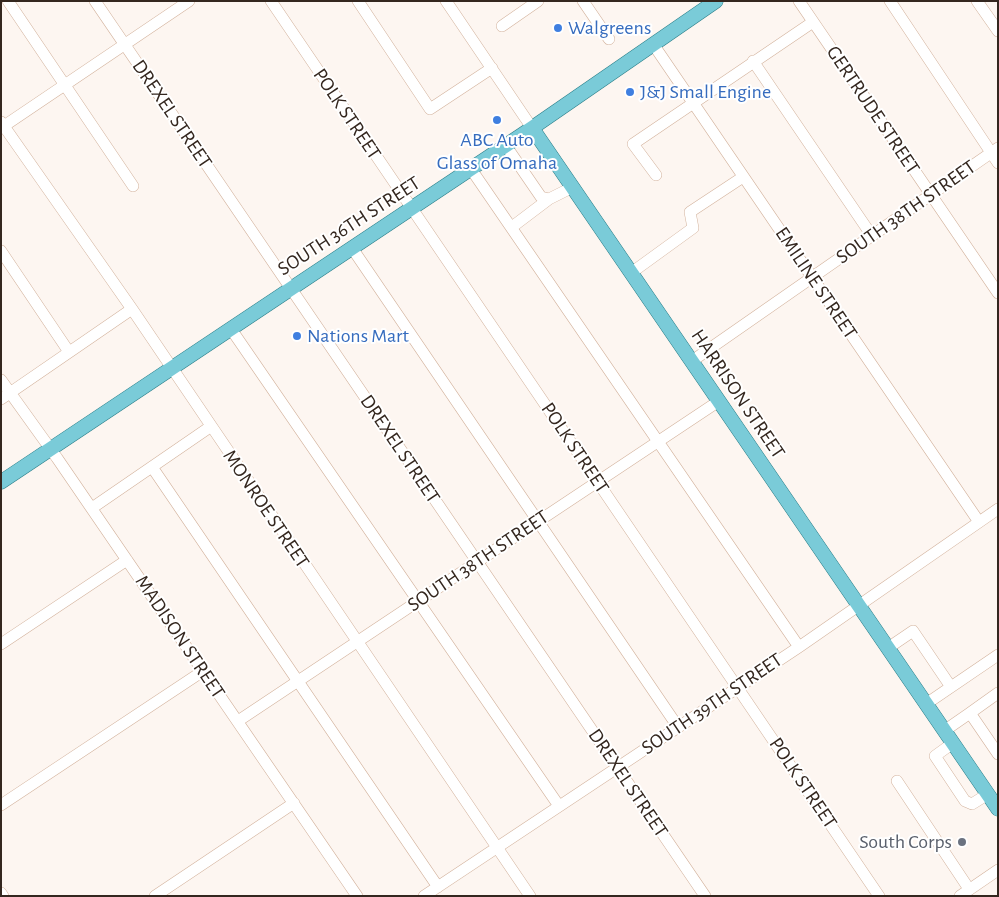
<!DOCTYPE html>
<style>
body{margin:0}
#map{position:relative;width:999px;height:897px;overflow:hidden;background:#fdf6f1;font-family:"Alegreya Sans",sans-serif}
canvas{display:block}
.frame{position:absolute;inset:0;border:2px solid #34271f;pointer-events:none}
</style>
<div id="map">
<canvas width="999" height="897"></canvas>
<div class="frame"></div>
</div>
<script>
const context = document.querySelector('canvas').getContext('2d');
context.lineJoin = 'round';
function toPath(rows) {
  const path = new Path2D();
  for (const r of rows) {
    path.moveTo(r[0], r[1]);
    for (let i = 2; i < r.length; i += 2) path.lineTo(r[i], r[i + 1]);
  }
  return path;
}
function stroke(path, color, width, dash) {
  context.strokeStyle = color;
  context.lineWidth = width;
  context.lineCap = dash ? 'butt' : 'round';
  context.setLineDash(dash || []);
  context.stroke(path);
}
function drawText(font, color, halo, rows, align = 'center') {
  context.font = font + ' "Alegreya Sans",sans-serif';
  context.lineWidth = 4;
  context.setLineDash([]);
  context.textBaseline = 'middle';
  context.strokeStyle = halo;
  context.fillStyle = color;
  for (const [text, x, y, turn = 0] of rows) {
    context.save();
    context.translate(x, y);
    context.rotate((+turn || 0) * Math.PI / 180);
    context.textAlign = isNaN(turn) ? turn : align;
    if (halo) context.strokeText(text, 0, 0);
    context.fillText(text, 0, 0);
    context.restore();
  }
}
const minor = toPath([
 [8,1,133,186],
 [95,1,705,896],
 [271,1,879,896],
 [358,1,430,109,492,68],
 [446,1,532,128],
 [583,1,609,39],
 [799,1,998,293],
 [890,1,998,163],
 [977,1,998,31],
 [502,26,538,1],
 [653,44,979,522],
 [753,61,872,236],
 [1,122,132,309,530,896],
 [1,128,189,1],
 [506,146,541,197,549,199,573,187],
 [471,169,799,647],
 [656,175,633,144,813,22],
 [512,227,549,199],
 [352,248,678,727],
 [1,251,69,352],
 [631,273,693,228,690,212,743,177],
 [231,329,559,806],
 [692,361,998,148],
 [1,380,57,458,357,896],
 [1,399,132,309],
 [152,467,438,887],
 [92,508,210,427],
 [1,644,127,560],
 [888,648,913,631,951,687],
 [926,704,998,655],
 [970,713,998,693],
 [238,721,719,401],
 [944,731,970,713,998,754],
 [953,743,935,756,965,801,972,804,988,794],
 [897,781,969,889],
 [1,805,203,671],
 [1,893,3,896],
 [155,896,294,803],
 [424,896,799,647,998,509],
 [960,896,998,870]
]);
const major = toPath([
 [532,128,998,809],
 [1,482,532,128,716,1]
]);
const markers = [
 [558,28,5,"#3f7fe0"],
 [630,92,5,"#3f7fe0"],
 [497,120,5,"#3f7fe0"],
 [297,336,5,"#3f7fe0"],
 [962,842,5,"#6b7280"]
];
const shopNames = [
 ["Walgreens",568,28],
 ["J&J Small Engine",640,92],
 ["ABC Auto",497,140,"center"],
 ["Glass of Omaha",497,163,"center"],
 ["Nations Mart",307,336]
];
const streetNames = [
 ["GERTRUDE STREET",873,110,56],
 ["DREXEL STREET",172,114,56],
 ["POLK STREET",347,114,56],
 ["SOUTH 38TH STREET",906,212,-35],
 ["SOUTH 36TH STREET",349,226,-33],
 ["EMILINE STREET",816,283,56],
 ["HARRISON STREET",738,394,56],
 ["POLK STREET",575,448,56],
 ["DREXEL STREET",400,449,56],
 ["MONROE STREET",266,509,56],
 ["SOUTH 38TH STREET",478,561,-34],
 ["MADISON STREET",180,637,56],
 ["SOUTH 39TH STREET",712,704,-34],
 ["DREXEL STREET",628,783,56],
 ["POLK STREET",803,783,56]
];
const worshipNames = [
 ["South Corps",952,842]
];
stroke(minor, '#d2b19b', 12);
stroke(major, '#287c86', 15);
stroke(minor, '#fff', 11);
stroke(major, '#7acbd8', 14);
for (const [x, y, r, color] of markers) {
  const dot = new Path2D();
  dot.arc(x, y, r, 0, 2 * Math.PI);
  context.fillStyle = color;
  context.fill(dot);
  stroke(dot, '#fff', 2);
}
drawText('20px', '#366cbe', '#fff', shopNames, 'left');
drawText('20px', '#34271f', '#fff', streetNames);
drawText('20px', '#5b616d', '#fff', worshipNames, 'right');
</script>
